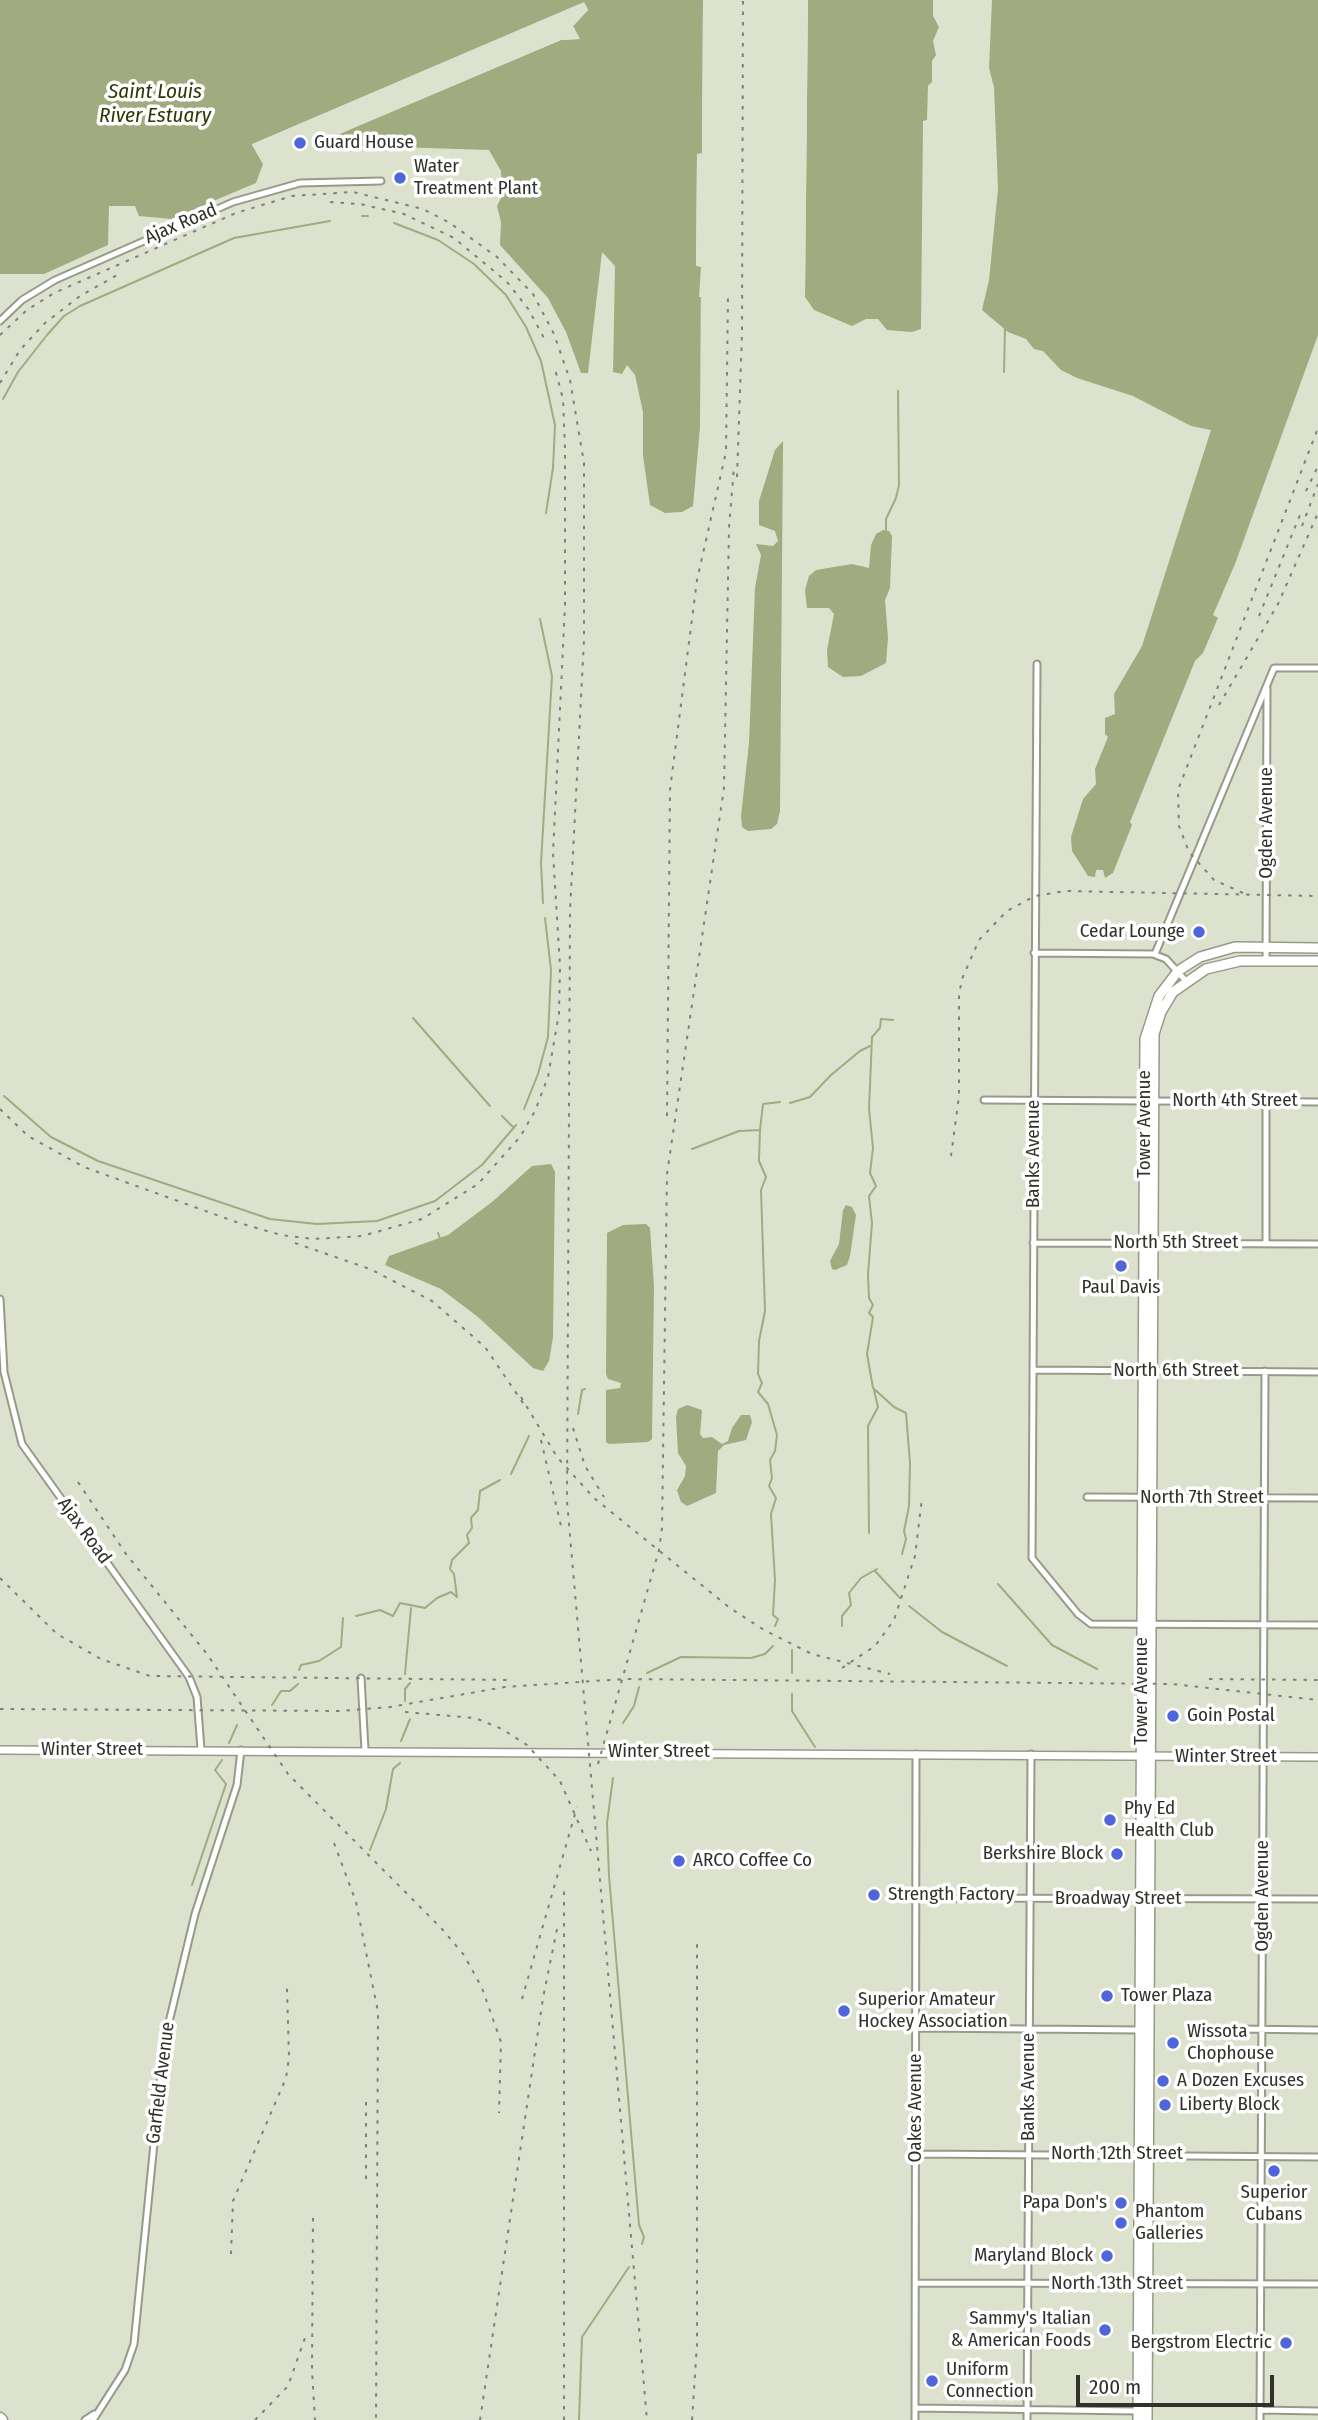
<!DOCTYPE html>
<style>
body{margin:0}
#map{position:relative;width:1318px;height:2420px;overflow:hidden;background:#dde2cf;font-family:"Fira Sans Condensed",sans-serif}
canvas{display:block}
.scale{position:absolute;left:1076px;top:2375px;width:198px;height:32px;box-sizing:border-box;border:4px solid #2f312a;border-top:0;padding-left:9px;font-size:21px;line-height:24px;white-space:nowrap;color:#2f312a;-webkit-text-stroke:5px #fff;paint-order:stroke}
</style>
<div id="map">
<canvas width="1318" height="2420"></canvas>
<div class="scale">200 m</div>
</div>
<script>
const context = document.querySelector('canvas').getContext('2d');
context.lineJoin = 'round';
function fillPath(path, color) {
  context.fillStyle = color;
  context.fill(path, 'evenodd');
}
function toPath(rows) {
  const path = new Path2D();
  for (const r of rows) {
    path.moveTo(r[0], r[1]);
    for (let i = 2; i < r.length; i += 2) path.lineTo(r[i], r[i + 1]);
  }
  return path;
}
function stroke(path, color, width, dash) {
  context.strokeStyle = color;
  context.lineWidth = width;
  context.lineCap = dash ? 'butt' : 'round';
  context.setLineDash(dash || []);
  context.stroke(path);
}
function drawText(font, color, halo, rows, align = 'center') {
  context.font = font + ' "Fira Sans Condensed",sans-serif';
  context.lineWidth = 7;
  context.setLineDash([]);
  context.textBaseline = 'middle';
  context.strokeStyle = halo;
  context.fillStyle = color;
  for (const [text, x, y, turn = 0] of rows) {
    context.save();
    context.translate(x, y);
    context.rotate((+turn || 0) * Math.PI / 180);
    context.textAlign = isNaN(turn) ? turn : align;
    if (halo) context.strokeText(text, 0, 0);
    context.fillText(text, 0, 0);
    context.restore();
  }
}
const water = toPath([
 [0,0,703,0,702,154,697,154,696,266,701,266,700,427,693,506,682,512,665,513,650,505,643,456,643,412,635,375,627,365,622,374,613,372,615,266,602,252,588,373,581,373,566,332,548,298,500,245,501,222,497,206,502,196,501,171,489,150,332,145,330,138,561,40,579,39,573,26,588,10,584,3,252,145,263,164,256,183,171,219,139,216,135,206,109,206,108,245,44,274,0,274],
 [808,0,933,0,933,16,939,27,933,41,936,55,932,61,932,82,928,86,927,120,923,121,921,329,912,332,887,330,878,319,866,319,852,326,814,310,805,297],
 [992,0,1318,0,1318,335,1235,564,1213,615,1218,618,1203,653,1195,661,1130,822,1132,825,1113,873,1105,878,1103,870,1096,870,1095,877,1088,876,1072,851,1071,837,1083,799,1096,784,1095,769,1108,737,1105,734,1105,718,1115,714,1114,694,1142,646,1211,430,1191,426,1133,396,1077,378,1061,370,1043,351,1034,349,1026,339,1008,332,982,310,989,280,998,189,994,87,989,68],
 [783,441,780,811,777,824,771,829,748,831,742,827,741,816,749,743,755,588,761,555,756,544,773,546,778,541,775,531,759,525,759,501,775,450],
 [883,530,889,531,892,536,890,588,885,600,888,638,886,663,861,676,843,677,828,667,827,650,834,614,829,608,807,608,805,590,809,576,816,570,852,564,869,568,871,545,876,534],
 [551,1164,555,1172,553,1337,549,1361,543,1371,533,1368,478,1317,441,1289,385,1265,389,1256,448,1235,492,1202,532,1166],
 [846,1205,852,1207,856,1215,850,1256,847,1265,835,1270,832,1269,830,1261,839,1244,843,1210],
 [646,1224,650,1228,654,1287,652,1439,648,1442,609,1444,606,1442,606,1390,620,1388,621,1383,608,1379,606,1374,607,1233,623,1225],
 [687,1405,702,1410,700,1434,703,1438,712,1437,722,1444,728,1441,732,1428,741,1415,750,1415,752,1422,746,1440,724,1445,718,1451,716,1493,687,1506,681,1502,677,1490,685,1476,686,1466,678,1453,676,1417,678,1409]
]);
const pier = toPath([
 [703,0,707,0,705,154,700,157,700,263,704,267,703,297,699,297,701,267,696,266,697,154,702,153],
 [804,0,808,0,805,297,802,297,800,233],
 [584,2,588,10,573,26,580,39,561,40,327,139,328,135,560,37,574,36,569,25,584,9,583,7,257,146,267,163,263,164,252,144]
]);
const stream = toPath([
 [362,216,368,216],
 [394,223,438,240,474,264,506,295,526,327,541,361,555,425,553,468,546,513],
 [1004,372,1005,329],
 [3,399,18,372,47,335,64,316,80,306,234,238,330,221],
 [886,531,886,519,896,498,899,485,898,391],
 [540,619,552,676,541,863,543,903],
 [413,1018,490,1106],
 [893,1020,881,1019,880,1028,872,1037,869,1109,873,1148,870,1173,876,1186,869,1196,872,1223,868,1274,869,1298,873,1305,869,1313,873,1317,867,1354,873,1388,894,1407,906,1413,910,1463,909,1506,904,1531,906,1539,902,1554],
 [4,1096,51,1137,98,1161,270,1219,317,1224,377,1221,435,1201,482,1165,516,1125],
 [790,1103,810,1097,831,1075,860,1051,870,1046],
 [524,1109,538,1074,548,1037,551,970,545,918],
 [502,1116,514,1128],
 [760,1130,759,1161,766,1177,761,1190,765,1311,759,1341,758,1374,762,1383,758,1392,768,1404,777,1435,775,1451,770,1460,772,1478,769,1486,776,1498,771,1514,775,1580,773,1615,778,1619,775,1626],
 [692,1149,739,1131,760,1130,763,1104,780,1102],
 [438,1233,440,1238],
 [578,1414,582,1390,585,1389],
 [511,1474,529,1436],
 [869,1533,868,1426,878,1407,874,1390],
 [875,1571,900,1598],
 [998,1584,1052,1645,1097,1669],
 [909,1606,942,1632,1007,1666],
 [356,1616,380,1610,393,1616,400,1603,425,1608,437,1598,451,1592,457,1597,454,1574,450,1569,452,1560,469,1543,467,1535,472,1528,471,1518,478,1510,480,1491,500,1480],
 [842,1626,842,1616,851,1605,849,1593,861,1578,877,1569],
 [792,1650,792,1673],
 [299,1670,301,1665,319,1661,341,1647,343,1618],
 [647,1673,681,1657,751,1658,765,1654,773,1646],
 [405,1674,411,1608],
 [792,1694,792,1711,815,1747],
 [405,1701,405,1689,410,1683],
 [272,1705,281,1691,290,1691,298,1684],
 [623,1723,634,1706,639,1687],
 [401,1741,410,1719],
 [229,1743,237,1725],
 [613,1778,607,1823,609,1876,639,2225,644,2237,642,2244],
 [370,1850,386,1809,393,1769,400,1763],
 [192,1885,226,1784,215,1770,222,1760],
 [579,2420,582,2337,629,2267]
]);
const minor = toPath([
 [0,321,22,300,55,280,233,202,300,183,381,181],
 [1037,664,1032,1558,1078,1614,1091,1624,1318,1625],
 [1034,953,1153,954,1166,959,1186,981],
 [1155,954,1274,668,1318,668],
 [1266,962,1267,688],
 [984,1100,1318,1102],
 [1033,1243,1318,1244],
 [1266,1243,1266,1102],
 [0,1299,4,1372,22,1444,189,1677,197,1697,201,1749],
 [1033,1370,1318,1372],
 [1087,1497,1318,1498],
 [361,1678,365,1750],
 [917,1898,1318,1899],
 [917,2028,1141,2030],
 [1236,2029,1318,2030],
 [916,2154,1318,2157],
 [916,2283,1318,2284],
 [915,2408,1138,2411],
 [1261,2410,1318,2411],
 [85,2420,94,2414],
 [93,2420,125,2370,134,2344,164,2043,195,1914,237,1785,241,1750],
 [915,2420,916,1754],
 [1027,2420,1031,1754],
 [1260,2420,1265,1371]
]);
const tertiary = toPath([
 [0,1750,1318,1757]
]);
const primary = toPath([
 [1138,2420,1145,1039,1159,996,1178,971,1200,957,1235,947,1318,948],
 [1147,2420,1154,1034,1161,1012,1173,992,1206,969,1240,961,1318,961]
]);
const motorway = toPath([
 [0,2418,2,2420]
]);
const rail = toPath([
 [330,202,360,204,404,214,454,238,507,282,529,310,545,340],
 [0,335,27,310,54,293,236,213,292,196,353,192,423,209,450,223,497,257,533,294,554,334,570,380,584,463,584,640,570,911,567,1501,647,2420],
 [0,383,20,350,45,323,80,296,119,274],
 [737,477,742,334,743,0],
 [1306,491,1318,466],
 [1302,526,1318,484],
 [1259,616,1300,515],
 [1219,705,1278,604,1318,513],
 [1243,893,1214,880,1189,852,1179,826,1178,790,1318,428],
 [0,1109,28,1136,84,1167,236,1222,281,1235,313,1239,362,1236,422,1219,478,1184,520,1137,535,1111,548,1077,559,1013,560,966,553,853,565,606,565,449,563,399,555,369],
 [667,1116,670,790,697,580,726,452,728,295],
 [951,1156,959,1096,959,995,962,979,979,940,1007,911,1035,896,1065,891,1318,896],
 [295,1243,370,1269,432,1301,485,1347,525,1406],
 [521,1397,557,1457,594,1498,730,1608,764,1630,812,1654,890,1674],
 [573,1428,585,1466,604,1497],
 [541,1440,561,1526],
 [78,1482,126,1554,207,1654,288,1774,442,1929,464,1955,482,1988,501,2042,499,2113],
 [0,1578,57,1634,101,1659,150,1676,511,1680],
 [842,1668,875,1646,894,1620,915,1556,922,1498],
 [1209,1679,1318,1680],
 [0,1709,340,1711,390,1707,505,1687,624,1679,1172,1684,1318,1700],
 [405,1712,475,1718,502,1729,527,1745,560,1781,591,1851],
 [598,1764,659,1550,662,1528,667,1174,724,788,729,528,734,467],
 [334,1843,356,1902,378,2012,376,2420],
 [522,1999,577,1807],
 [366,2179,366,2095],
 [313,2218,312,2370,315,2420],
 [231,2254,233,2201,286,2078,289,2058,287,1988],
 [255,2420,288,2386,306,2335],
 [480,2420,543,1998,557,1929],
 [564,2420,564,1889],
 [692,2420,697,2344,697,1944]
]);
const markers = [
 [300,143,7,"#5065da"],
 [400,178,7,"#5065da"],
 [1199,932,7,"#5065da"],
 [1121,1266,7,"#5065da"],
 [1173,1716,7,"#5065da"],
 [1110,1820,7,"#5065da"],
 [1117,1854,7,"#5065da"],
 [679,1861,7,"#5065da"],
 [874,1895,7,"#5065da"],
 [1107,1996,7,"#5065da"],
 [844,2011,7,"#5065da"],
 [1173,2043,7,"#5065da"],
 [1163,2081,7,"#5065da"],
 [1165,2105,7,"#5065da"],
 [1274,2171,7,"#5065da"],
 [1121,2203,7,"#5065da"],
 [1121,2223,7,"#5065da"],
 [1107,2256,7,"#5065da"],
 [1105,2330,7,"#5065da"],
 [1286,2343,7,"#5065da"],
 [932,2381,7,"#5065da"]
];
const poiNames = [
 ["Guard House",314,143],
 ["Water",414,167],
 ["Treatment Plant",414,189],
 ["Cedar Lounge",1185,932,"right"],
 ["Paul Davis",1121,1288,"center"],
 ["Goin Postal",1187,1716],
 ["Phy Ed",1124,1809],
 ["Health Club",1124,1831],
 ["Berkshire Block",1103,1854,"right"],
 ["ARCO Coffee Co",693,1861],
 ["Strength Factory",888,1895],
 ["Tower Plaza",1121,1996],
 ["Superior Amateur",858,2000],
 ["Hockey Association",858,2022],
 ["Wissota",1187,2032],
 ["Chophouse",1187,2054],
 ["A Dozen Excuses",1177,2081],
 ["Liberty Block",1179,2105],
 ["Superior",1274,2193,"center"],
 ["Cubans",1274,2215,"center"],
 ["Papa Don's",1107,2203,"right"],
 ["Phantom",1135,2212],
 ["Galleries",1135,2234],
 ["Maryland Block",1093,2256,"right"],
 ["Sammy's Italian",1091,2319,"right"],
 ["& American Foods",1091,2341,"right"],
 ["Bergstrom Electric",1272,2343,"right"],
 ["Uniform",946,2370],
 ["Connection",946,2392]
];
const streetNames = [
 ["Ajax Road",181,224,-23],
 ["Ogden Avenue",1267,823,-90],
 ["North 4th Street",1235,1101],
 ["Tower Avenue",1145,1124,-90],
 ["Banks Avenue",1034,1154,-90],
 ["North 5th Street",1176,1243],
 ["North 6th Street",1176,1371],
 ["North 7th Street",1202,1498],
 ["Ajax Road",84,1531,54],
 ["Tower Avenue",1142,1691,-90],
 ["Winter Street",92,1750],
 ["Winter Street",659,1752],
 ["Winter Street",1226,1757],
 ["Ogden Avenue",1263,1896,-90],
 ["Broadway Street",1118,1899],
 ["Garfield Avenue",161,2083,-83],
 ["Banks Avenue",1029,2087,-90],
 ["Oakes Avenue",916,2108,-90],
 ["North 12th Street",1117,2154],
 ["North 13th Street",1117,2284]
];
const waterNames = [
 ["Saint Louis",155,92],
 ["River Estuary",155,116]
];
fillPath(water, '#a0ab7f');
fillPath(pier, '#dde2cf');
stroke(stream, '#a0ab7f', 2);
stroke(minor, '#969b89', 9);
stroke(tertiary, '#969b89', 10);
stroke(primary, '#969b89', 12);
stroke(motorway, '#969b89', 13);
stroke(minor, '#fff', 5);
stroke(tertiary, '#fff', 7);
stroke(primary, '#fff', 9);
stroke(motorway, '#fff', 10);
stroke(rail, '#7e8275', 2, [3.5, 7]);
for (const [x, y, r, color] of markers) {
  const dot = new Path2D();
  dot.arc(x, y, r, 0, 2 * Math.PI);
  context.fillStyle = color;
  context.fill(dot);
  stroke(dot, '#fff', 2.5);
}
drawText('19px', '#2f312a', '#fff', poiNames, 'left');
drawText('19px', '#2f312a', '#fff', streetNames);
drawText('italic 21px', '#2e3802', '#fff', waterNames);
</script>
